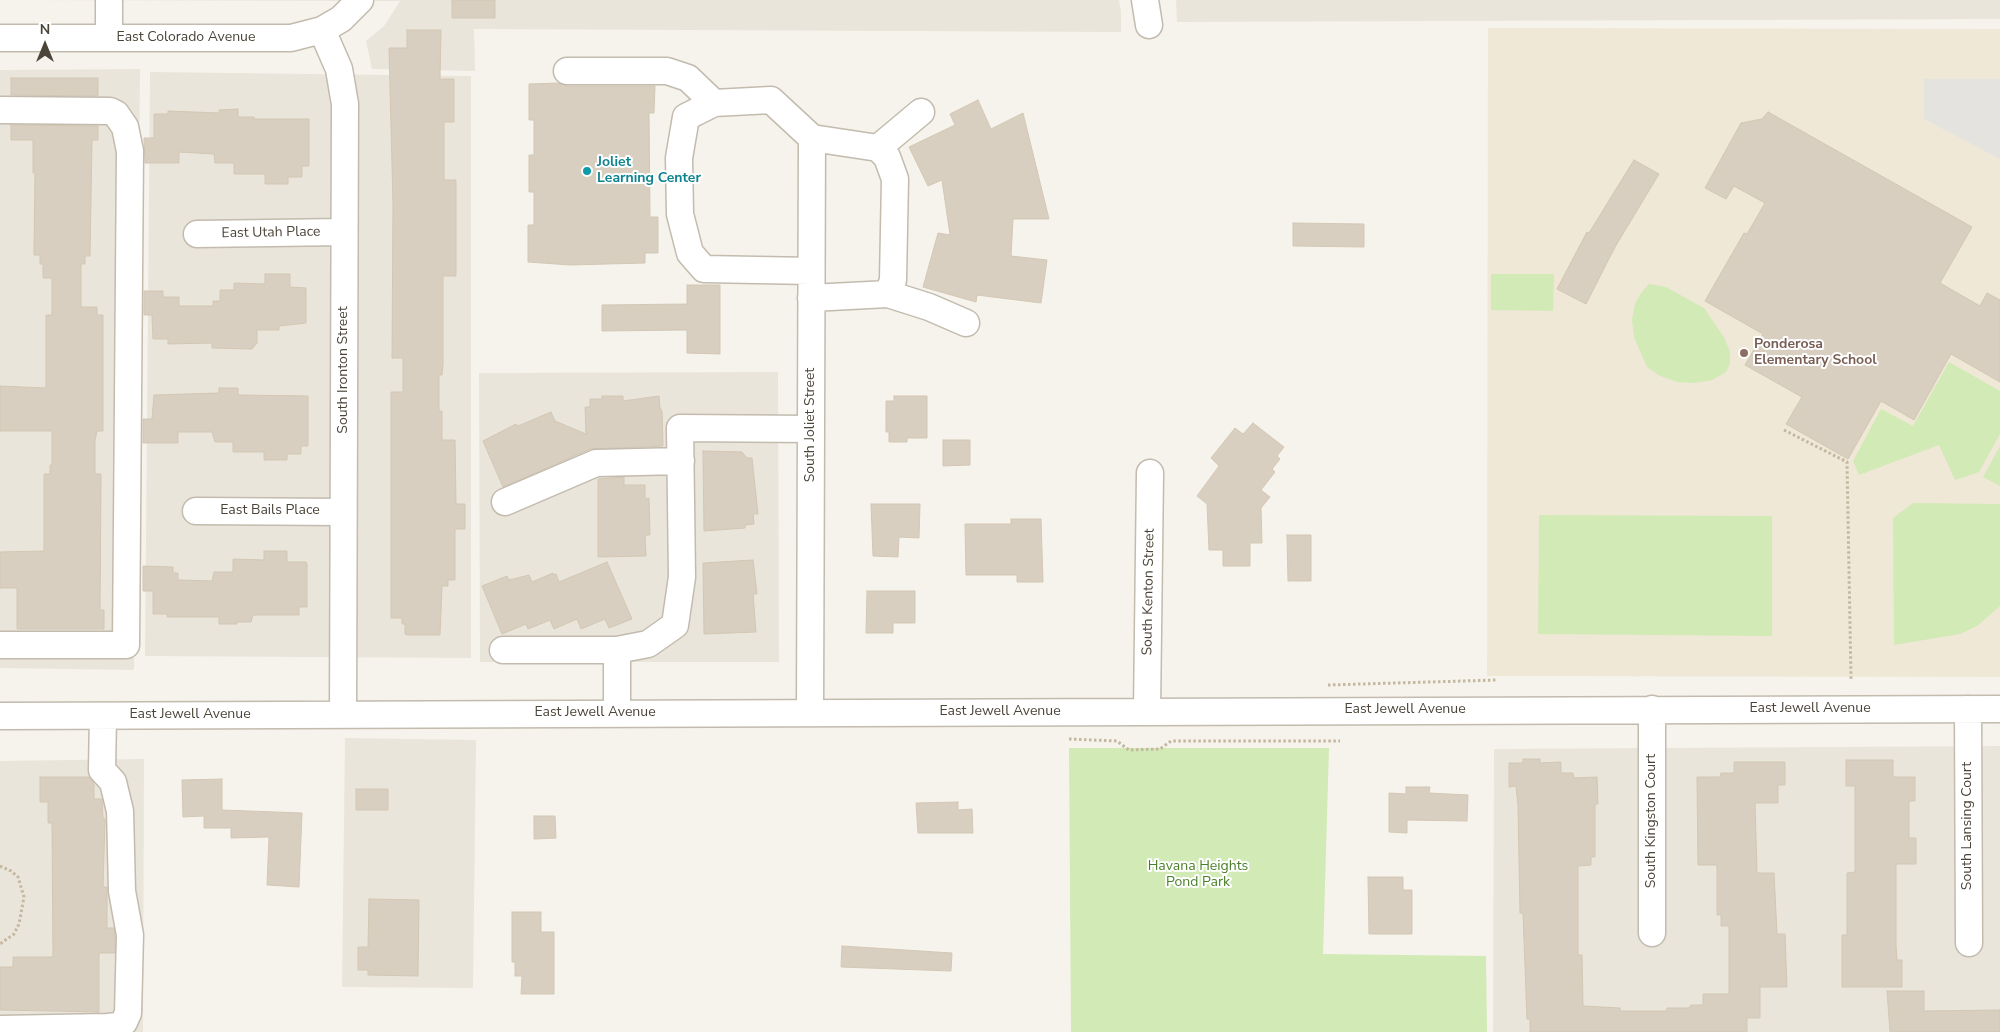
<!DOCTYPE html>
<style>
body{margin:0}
#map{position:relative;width:2000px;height:1032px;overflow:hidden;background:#f6f3ec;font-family:"Nunito Sans",sans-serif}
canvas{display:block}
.north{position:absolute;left:20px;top:20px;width:50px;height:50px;-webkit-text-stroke:4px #fff;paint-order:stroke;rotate:0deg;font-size:14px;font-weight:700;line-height:20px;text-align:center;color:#4b4439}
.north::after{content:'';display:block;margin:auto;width:18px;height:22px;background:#4b4439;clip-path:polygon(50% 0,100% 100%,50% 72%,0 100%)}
</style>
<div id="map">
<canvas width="2000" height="1032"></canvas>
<div class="north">N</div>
</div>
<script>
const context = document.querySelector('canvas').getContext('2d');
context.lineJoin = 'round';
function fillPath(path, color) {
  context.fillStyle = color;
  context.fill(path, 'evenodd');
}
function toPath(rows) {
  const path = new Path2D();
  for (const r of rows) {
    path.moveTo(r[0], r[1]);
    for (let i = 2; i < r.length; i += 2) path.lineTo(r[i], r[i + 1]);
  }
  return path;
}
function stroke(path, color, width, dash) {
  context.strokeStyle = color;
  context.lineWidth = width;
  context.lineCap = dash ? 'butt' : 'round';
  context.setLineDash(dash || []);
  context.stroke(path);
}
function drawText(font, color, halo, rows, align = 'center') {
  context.font = font + ' "Nunito Sans",sans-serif';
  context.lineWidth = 4;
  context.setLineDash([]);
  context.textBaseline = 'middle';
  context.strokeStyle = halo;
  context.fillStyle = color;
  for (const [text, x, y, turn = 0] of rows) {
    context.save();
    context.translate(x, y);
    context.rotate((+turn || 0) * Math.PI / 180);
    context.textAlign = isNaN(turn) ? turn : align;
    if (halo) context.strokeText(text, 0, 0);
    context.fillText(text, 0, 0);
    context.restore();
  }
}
const residential = toPath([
 [0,0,1119,0,1121,11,1121,32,474,29,475,71,372,69,366,41,384,26,400,1],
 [1176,0,2000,0,2000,19,1177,22],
 [140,69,134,670,0,668,0,70],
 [150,72,471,76,471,658,145,656],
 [778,372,779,662,480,662,479,373],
 [345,738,476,740,473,988,342,987],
 [2000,746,2000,1032,1493,1032,1494,749],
 [144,759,143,1032,0,1032,0,761]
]);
const education = toPath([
 [1488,28,2000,29,2000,677,1487,676]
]);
const green = toPath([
 [1491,274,1554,274,1553,311,1491,310],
 [1649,284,1666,287,1704,308,1725,339,1730,352,1730,363,1726,372,1712,380,1694,383,1677,382,1660,376,1647,367,1634,337,1632,320,1635,304,1641,293],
 [1949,362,2000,391,2000,434,1979,472,1955,480,1939,445,1859,475,1853,461,1881,409,1913,426],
 [2000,446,2000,486,1983,477],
 [1913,503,2000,504,2000,606,1977,626,1960,634,1894,645,1893,518],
 [1539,515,1772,516,1772,636,1538,634],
 [1069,748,1329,748,1323,954,1486,956,1487,1032,1071,1032]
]);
const parking = toPath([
 [1924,79,2000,79,2000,159,1924,119]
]);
const building = toPath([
 [452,0,495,0,495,18,452,18,452,0],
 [407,30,441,30,440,79,454,79,454,122,444,122,444,180,456,180,456,276,443,276,443,364,442,375,439,375,439,411,442,411,442,440,455,440,456,504,465,504,465,529,455,529,455,580,448,580,448,586,442,586,440,635,407,635,405,634,405,624,402,624,402,618,391,618,391,392,403,392,403,358,392,358,393,204,389,48,407,48,407,30],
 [11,78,98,78,98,96,11,95,11,78],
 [559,83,567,86,655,86,654,113,649,113,650,217,658,217,658,253,645,253,645,263,570,265,528,262,528,225,534,225,534,192,529,192,529,155,534,155,534,120,529,120,529,84,559,83],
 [978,100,991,129,1023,113,1049,219,1013,219,1011,256,1047,260,1041,303,977,295,976,302,923,287,938,233,950,235,942,180,928,186,909,147,955,125,950,114,978,100],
 [238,109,238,117,254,117,254,119,309,119,309,166,302,166,302,177,288,177,288,184,265,184,265,174,234,174,234,163,215,163,214,154,179,152,179,163,145,163,144,138,154,138,154,114,168,114,168,111,219,113,219,110,238,109],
 [1768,112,1972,227,1940,283,1980,306,1987,293,2000,300,2000,382,1951,354,1914,420,1881,401,1848,459,1786,424,1802,397,1745,365,1763,334,1705,301,1744,233,1747,234,1765,203,1734,186,1726,199,1705,188,1741,123,1762,119,1768,112],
 [11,125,98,126,98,140,92,140,90,256,85,256,85,264,81,264,81,307,97,307,97,315,103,315,103,431,97,431,95,440,95,474,101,474,100,610,104,610,104,629,17,629,17,588,0,588,0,552,44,551,44,474,50,474,50,465,52,465,52,431,0,431,0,386,46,388,46,315,52,315,52,278,43,278,43,264,40,264,40,255,34,255,35,173,33,173,33,140,11,140,11,125],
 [1634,160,1659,174,1615,247,1586,304,1557,289,1587,232,1589,233,1634,160],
 [1293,223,1364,224,1364,247,1293,246,1293,223],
 [265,274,290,274,290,287,306,288,306,323,279,326,279,330,257,330,257,343,252,349,212,348,212,343,168,344,168,339,153,339,152,315,144,315,144,291,163,291,163,297,179,297,179,306,213,306,213,301,220,301,220,290,234,290,234,283,265,284,265,274],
 [687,285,720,285,720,354,687,353,687,330,602,331,602,305,687,304,687,285],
 [219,388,238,388,238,395,308,396,308,446,301,446,301,454,287,454,287,460,264,460,264,452,233,452,233,442,215,442,212,432,178,432,178,443,143,443,143,419,152,419,154,395,219,393,219,388],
 [602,396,623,396,623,401,659,396,660,408,662,411,663,446,590,449,503,487,483,441,516,424,518,426,551,412,555,421,586,434,585,407,590,407,590,399,602,399,602,396],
 [894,396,927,396,927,438,907,438,907,442,889,442,889,432,886,432,886,401,894,401,894,396],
 [1253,423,1284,447,1277,456,1280,459,1272,469,1275,472,1261,490,1270,497,1261,508,1262,543,1250,543,1250,566,1223,566,1223,550,1209,550,1207,504,1197,496,1219,466,1211,458,1235,428,1243,434,1253,423],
 [943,440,970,440,970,465,943,466,943,440],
 [703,451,742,452,747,458,752,458,758,514,753,514,754,524,745,525,745,528,704,531,703,451],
 [624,477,624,485,645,485,645,499,649,498,650,535,645,535,646,556,598,557,598,479,624,477],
 [871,504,920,504,919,538,899,537,898,557,873,556,871,504],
 [1011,519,1041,519,1043,582,1017,582,1017,575,966,575,965,524,1011,524,1011,519],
 [1287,535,1311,535,1311,581,1288,581,1287,535],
 [264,551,287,551,287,562,306,562,307,564,307,607,299,607,299,615,253,615,251,622,237,622,237,624,219,624,219,617,167,617,167,614,153,614,153,591,143,591,143,566,173,567,173,573,178,573,178,580,212,581,214,572,233,572,233,559,264,560,264,551],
 [753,560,757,594,753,594,756,632,704,634,703,563,753,560],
 [607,562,632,619,609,628,605,619,581,629,577,619,554,629,550,620,528,629,526,624,502,634,482,586,507,576,509,580,529,575,532,582,553,573,554,575,556,574,559,582,607,562],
 [867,591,915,591,915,623,893,623,893,633,866,633,867,591],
 [1523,759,1540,759,1540,763,1561,762,1561,773,1573,773,1574,778,1597,777,1598,804,1595,804,1595,857,1591,857,1591,865,1578,866,1578,955,1582,955,1583,1006,1620,1008,1620,1011,1667,1011,1667,1008,1689,1008,1691,1005,1703,1005,1703,994,1729,994,1729,926,1721,926,1721,915,1717,915,1717,865,1698,865,1697,777,1720,777,1721,773,1734,773,1734,762,1785,762,1785,785,1778,785,1778,803,1755,803,1757,873,1774,873,1777,934,1785,934,1787,987,1760,987,1760,1018,1747,1018,1747,1032,1530,1032,1530,1019,1527,1019,1523,913,1520,913,1518,805,1516,786,1509,787,1509,763,1523,763,1523,759],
 [1846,760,1893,760,1893,777,1915,777,1915,801,1909,801,1909,838,1916,838,1916,864,1896,864,1896,944,1897,960,1902,960,1902,987,1842,987,1842,935,1847,935,1847,873,1855,872,1855,786,1846,786,1846,760],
 [40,777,90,777,94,784,94,799,102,799,103,819,105,819,103,887,107,887,107,928,114,928,115,936,115,953,99,953,99,1012,0,1010,0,967,13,967,13,957,53,957,52,823,48,823,48,802,40,802,40,777],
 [222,779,222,810,302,813,299,887,267,885,269,837,231,838,231,828,204,828,204,816,183,817,182,780,222,779],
 [1406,787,1430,787,1429,793,1468,795,1467,821,1407,820,1407,833,1389,832,1389,793,1406,794,1406,787],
 [356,789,388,789,388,810,356,810,356,789],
 [958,802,958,810,972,809,973,833,918,833,916,803,958,802],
 [534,816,555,816,556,838,534,839,534,816],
 [1368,877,1403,877,1403,890,1412,890,1412,934,1369,934,1368,877],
 [369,899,419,900,418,976,368,975,368,970,358,970,358,947,368,947,369,899],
 [512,912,541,912,541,932,554,932,554,994,521,994,522,976,515,976,515,962,512,962,512,912],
 [842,946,952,953,951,971,841,967,842,946],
 [1887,991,1924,991,1924,1011,2000,1010,2000,1032,1890,1032,1887,991]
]);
const path = toPath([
 [1784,430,1847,462,1851,679],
 [1328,685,1497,680],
 [1069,739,1117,741,1129,750,1160,749,1171,741,1340,741],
 [0,866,11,871,18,877,24,897,19,924,14,934,0,944]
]);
const minor = toPath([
 [109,0,109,38],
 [1145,0,1149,25],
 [322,30,339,69,345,104,343,715],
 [0,38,291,38,322,30,341,19,360,0],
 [567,71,667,71,688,78,714,103],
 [0,110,110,111,116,114,125,127,130,151,126,645,0,645],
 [878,148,921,112],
 [197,234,344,232],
 [888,294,929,307,966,323],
 [811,298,888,294,893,280,895,179,887,157,878,148,812,138,771,100,714,103,686,117,679,158,680,214,690,253,704,269,811,271],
 [505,502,596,463,681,461],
 [196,511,343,512],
 [503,650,617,650,617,713],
 [617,650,648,644,675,625,682,577,680,428,811,429],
 [1968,709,1969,943],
 [1147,711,1150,473],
 [810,712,812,138],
 [0,716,2000,709],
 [1652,933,1652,709],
 [0,1029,108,1027,117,1026,124,1022,128,1013,130,935,122,891,120,811,113,782,102,770,103,716]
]);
const markers = [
 [587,171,5,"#0f9aa8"],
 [1744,353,5,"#8d6e63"]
];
const streetNames = [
 ["East Colorado Avenue",186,38],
 ["East Utah Place",271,233,-1],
 ["South Ironton Street",344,370,-90],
 ["South Joliet Street",811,425,-90],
 ["East Bails Place",270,511],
 ["South Kenton Street",1149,592,-89],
 ["East Jewell Avenue",1810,709],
 ["East Jewell Avenue",1405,710],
 ["East Jewell Avenue",1000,712],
 ["East Jewell Avenue",595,713],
 ["East Jewell Avenue",190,715],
 ["South Kingston Court",1652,821,-90],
 ["South Lansing Court",1968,826,-90]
];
const cultureNames = [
 ["Joliet",597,163],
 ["Learning Center",597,179]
];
const educationNames = [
 ["Ponderosa",1754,345],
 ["Elementary School",1754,361]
];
const parkNames = [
 ["Havana Heights",1198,867],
 ["Pond Park",1198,883]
];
fillPath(residential, '#eae5da');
fillPath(education, '#efe8d6');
fillPath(green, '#d2eab5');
fillPath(parking, '#e5e3e0');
fillPath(building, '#d8cfc1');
stroke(building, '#d3c7b4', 1);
stroke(minor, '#c2bbae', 29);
stroke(path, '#c4b79f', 3, [2.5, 2.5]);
stroke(minor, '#fff', 26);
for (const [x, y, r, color] of markers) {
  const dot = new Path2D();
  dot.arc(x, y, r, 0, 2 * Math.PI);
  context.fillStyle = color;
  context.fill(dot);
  stroke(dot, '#fff', 2);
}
drawText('14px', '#4b4439', '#fff', streetNames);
drawText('bold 14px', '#0d838f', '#fff', cultureNames, 'left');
drawText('bold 14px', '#785e54', '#fff', educationNames, 'left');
drawText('14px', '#4a7f2a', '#fff', parkNames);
</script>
